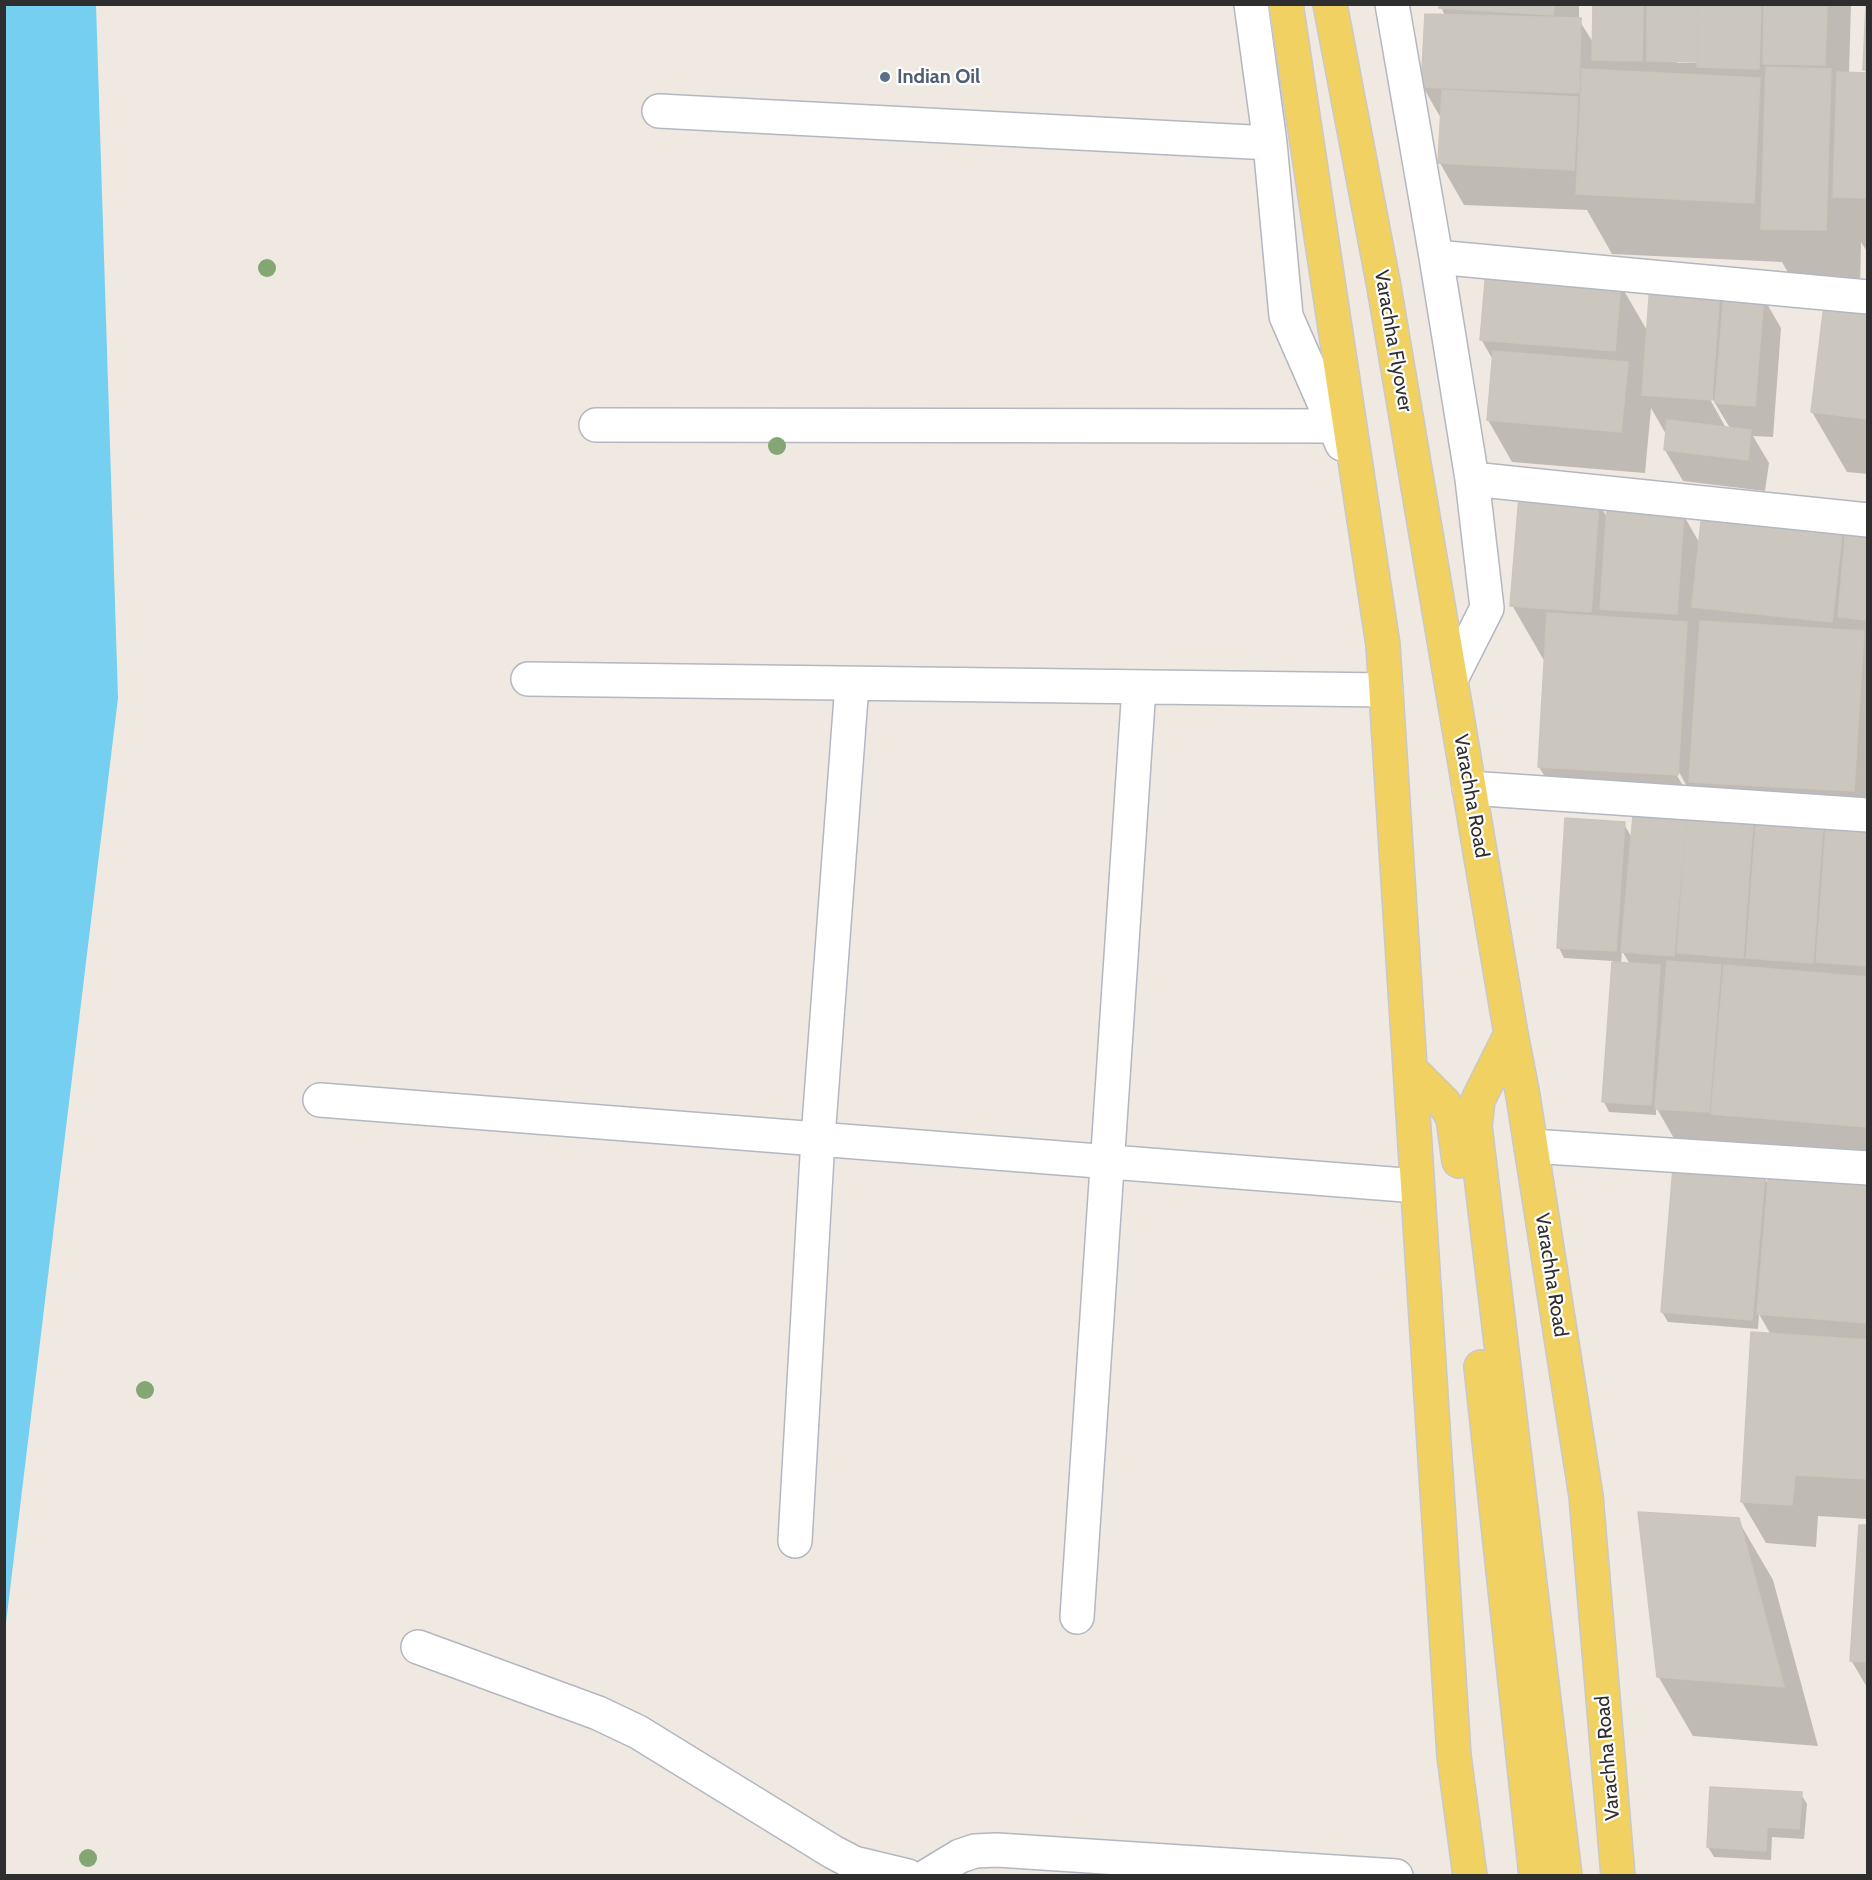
<!DOCTYPE html>
<style>
body{margin:0}
#map{position:relative;width:1872px;height:1880px;overflow:hidden;background:#efe9e1;font-family:Cabin,sans-serif}
canvas{display:block}
.frame{position:absolute;inset:0;border:6px solid #2e2e2e;pointer-events:none}
</style>
<div id="map">
<canvas width="1872" height="1880"></canvas>
<div class="frame"></div>
</div>
<script>
const context = document.querySelector('canvas').getContext('2d');
context.lineJoin = 'round';
function fillPath(path, color) {
  context.fillStyle = color;
  context.fill(path, 'evenodd');
}
function toPath(rows) {
  const path = new Path2D();
  for (const r of rows) {
    path.moveTo(r[0], r[1]);
    for (let i = 2; i < r.length; i += 2) path.lineTo(r[i], r[i + 1]);
  }
  return path;
}
function stroke(path, color, width, dash) {
  context.strokeStyle = color;
  context.lineWidth = width;
  context.lineCap = dash ? 'butt' : 'round';
  context.setLineDash(dash || []);
  context.stroke(path);
}
function drawText(font, color, halo, rows, align = 'center') {
  context.font = font + ' Cabin,sans-serif';
  context.lineWidth = 4.5;
  context.setLineDash([]);
  context.textBaseline = 'middle';
  context.strokeStyle = halo;
  context.fillStyle = color;
  for (const [text, x, y, turn = 0] of rows) {
    context.save();
    context.translate(x, y);
    context.rotate((+turn || 0) * Math.PI / 180);
    context.textAlign = isNaN(turn) ? turn : align;
    if (halo) context.strokeText(text, 0, 0);
    context.fillText(text, 0, 0);
    context.restore();
  }
}
const water = toPath([
 [5,4,96,5,118,698,5,1631]
]);
const shadow = toPath([
 [1440,4,1579,4,1579,20,1594,44,1594,4,1851,4,1849,74,1867,74,1864,69,1868,10,1868,253,1861,242,1860,290,1797,288,1782,262,1612,254,1587,210,1464,205,1440,163,1442,120,1423,87,1445,16],
 [1677,60,1705,60,1705,63,1677,63],
 [1620,284,1648,332,1651,286,1763,297,1781,328,1773,437,1753,436,1769,463,1765,491,1683,481,1665,450,1667,436,1651,408,1645,473,1512,462,1488,420,1493,360,1481,339],
 [1709,393,1730,428,1726,428,1707,394],
 [1868,303,1868,474,1847,472,1812,412],
 [1599,503,1608,519,1683,514,1700,544,1842,528,1847,537,1868,531,1868,1167,1691,1168,1656,1107,1656,1115,1609,1112,1604,1102,1613,961,1564,958,1559,948,1624,824,1632,838,1635,806,1558,798,1539,767,1546,664,1512,605],
 [1676,767,1696,802,1695,806,1673,769],
 [1622,951,1630,964,1621,964],
 [1764,1177,1769,1186,1868,1177,1868,1519,1818,1516,1816,1547,1766,1543,1742,1502,1771,1335,1759,1314,1758,1329,1668,1322,1662,1312],
 [1738,1520,1773,1580,1818,1746,1693,1736,1658,1676],
 [1868,1527,1868,1689,1851,1660],
 [1801,1794,1807,1804,1804,1839,1772,1837,1771,1860,1714,1857,1708,1847]
]);
const building = toPath([
 [1439,4,1554,4,1553,15,1439,8,1439,4],
 [1593,4,1643,4,1642,61,1592,60,1593,4],
 [1647,4,1698,4,1697,62,1647,61,1647,4],
 [1699,4,1761,4,1759,69,1697,67,1699,4],
 [1764,4,1827,4,1825,65,1763,64,1764,4],
 [1866,4,1868,4,1868,70,1863,70,1866,4],
 [1425,14,1581,18,1579,93,1421,87,1425,14],
 [1766,67,1831,69,1826,230,1761,229,1766,67],
 [1582,69,1760,78,1754,203,1576,194,1582,69],
 [1837,72,1868,73,1868,198,1833,197,1837,72],
 [1442,90,1578,97,1574,170,1438,163,1442,90],
 [1486,270,1621,282,1615,351,1480,340,1486,270],
 [1650,284,1720,289,1712,400,1642,395,1650,284],
 [1724,293,1764,295,1755,406,1715,403,1724,293],
 [1825,297,1868,302,1868,419,1811,412,1825,297],
 [1493,351,1628,362,1621,432,1487,420,1493,351],
 [1667,420,1751,430,1748,460,1664,450,1667,420],
 [1519,496,1599,502,1591,612,1510,606,1519,496],
 [1607,507,1684,512,1677,614,1600,609,1607,507],
 [1702,512,1843,527,1832,622,1692,607,1702,512],
 [1846,527,1868,529,1868,620,1838,617,1846,527],
 [1547,613,1687,622,1678,775,1538,767,1547,613],
 [1700,621,1864,631,1854,791,1689,782,1700,621],
 [1634,804,1687,808,1674,956,1621,952,1634,804],
 [1688,804,1754,809,1743,958,1677,953,1688,804],
 [1757,809,1824,814,1813,963,1746,958,1757,809],
 [1827,813,1868,816,1868,966,1816,962,1827,813],
 [1565,818,1625,822,1616,951,1557,948,1565,818],
 [1667,961,1721,965,1709,1112,1655,1109,1667,961],
 [1612,962,1660,965,1651,1105,1602,1102,1612,962],
 [1724,965,1868,977,1868,1127,1711,1114,1724,965],
 [1769,1167,1868,1175,1868,1323,1757,1314,1769,1167],
 [1673,1168,1765,1175,1752,1320,1661,1312,1673,1168],
 [1751,1332,1868,1340,1868,1479,1795,1475,1792,1505,1741,1502,1751,1332],
 [1638,1512,1739,1518,1784,1687,1657,1677,1638,1512],
 [1859,1525,1868,1525,1868,1662,1850,1661,1859,1525],
 [1710,1787,1802,1792,1799,1829,1767,1827,1766,1851,1707,1847,1710,1787]
]);
const minor = toPath([
 [1251,4,1270,143,1286,316,1342,444],
 [1392,4,1436,257,1472,479,1487,608,1451,679],
 [659,111,1270,143],
 [1436,257,1868,297],
 [596,425,1334,426],
 [1472,479,1868,520],
 [528,679,1386,690],
 [1469,788,1868,815],
 [320,1100,1417,1186],
 [1531,1146,1868,1168],
 [795,1541,818,1138,852,684],
 [1077,1617,1139,687],
 [418,1647,598,1713,638,1732,833,1852,854,1863,908,1876],
 [927,1876,960,1856,975,1851,997,1850,1396,1876]
]);
const major = toPath([
 [1286,4,1383,645,1454,1756,1470,1876],
 [1330,4,1384,287,1511,1034,1523,1096,1586,1496,1618,1876],
 [1511,1034,1478,1100,1475,1126,1565,1876],
 [1410,1069,1444,1103,1453,1118,1459,1161],
 [1481,1367,1536,1876]
]);
const trees = [
 [267,268],
 [777,446],
 [145,1390],
 [88,1858]
];
const markers = [
 [885,77,6,"#5c6f8a"]
];
const serviceNames = [
 ["Indian Oil",897,77]
];
const streetNames = [
 ["Varachha Flyover",1393,341,80],
 ["Varachha Road",1471,796,80],
 ["Varachha Road",1551,1275,81],
 ["Varachha Road",1608,1758,-95]
];
fillPath(water, '#75cff0');
fillPath(shadow, '#0003');
fillPath(building, '#cbc7bf');
stroke(building, '#cbc5ba', 1.5);
stroke(minor, '#b4b7c1', 36);
stroke(major, '#c9c9c9', 36);
stroke(minor, '#fff', 33);
stroke(major, '#f2d163', 33);
context.fillStyle = '#84a574';
for (const [x, y] of trees) {
  context.beginPath();
  context.arc(x, y, 9, 0, 2 * Math.PI);
  context.fill();
}
for (const [x, y, r, color] of markers) {
  const dot = new Path2D();
  dot.arc(x, y, r, 0, 2 * Math.PI);
  context.fillStyle = color;
  context.fill(dot);
  stroke(dot, '#fff', 2);
}
drawText('bold 20px', '#4e5e75', '#fff', serviceNames, 'left');
drawText('20px', '#2e2e2e', '#fff', streetNames);
</script>
